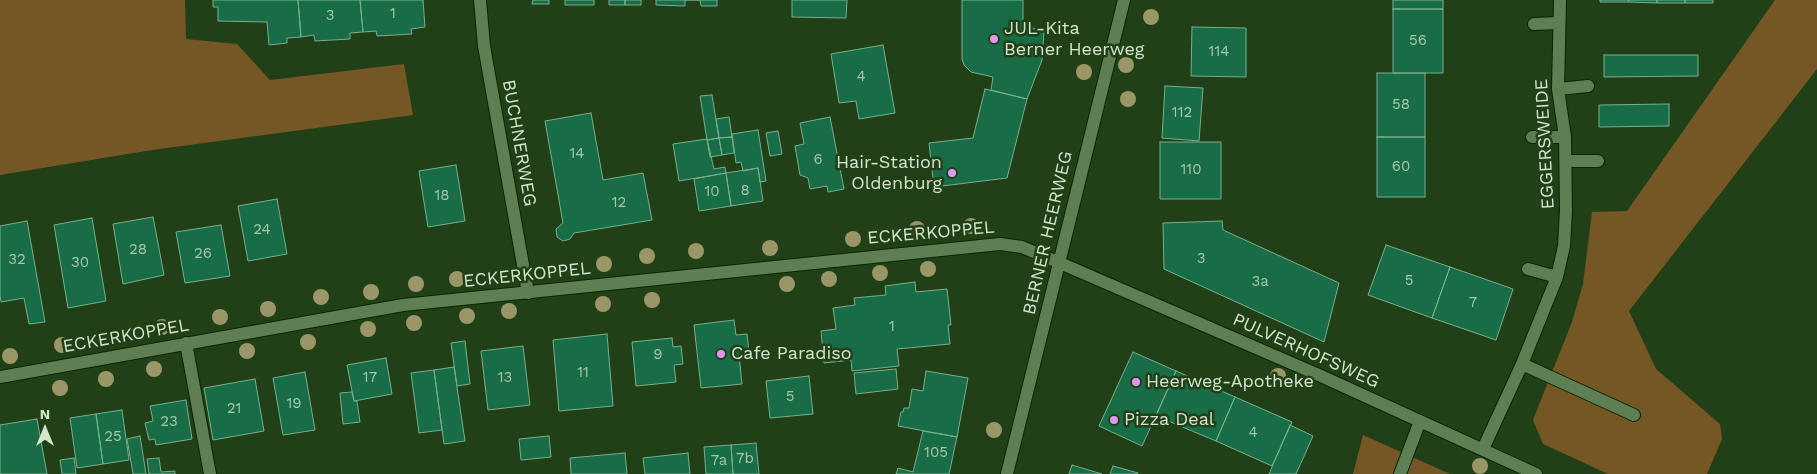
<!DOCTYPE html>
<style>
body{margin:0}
#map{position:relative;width:1817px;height:474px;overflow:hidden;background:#224018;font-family:"Work Sans",sans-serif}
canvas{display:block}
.north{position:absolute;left:20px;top:404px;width:50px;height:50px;-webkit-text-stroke:4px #224018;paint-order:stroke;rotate:0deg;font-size:14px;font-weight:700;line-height:20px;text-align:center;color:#d2e4cd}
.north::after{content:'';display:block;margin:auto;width:18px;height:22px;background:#d2e4cd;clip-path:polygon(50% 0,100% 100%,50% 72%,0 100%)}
</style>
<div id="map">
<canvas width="1817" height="474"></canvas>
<div class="north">N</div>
</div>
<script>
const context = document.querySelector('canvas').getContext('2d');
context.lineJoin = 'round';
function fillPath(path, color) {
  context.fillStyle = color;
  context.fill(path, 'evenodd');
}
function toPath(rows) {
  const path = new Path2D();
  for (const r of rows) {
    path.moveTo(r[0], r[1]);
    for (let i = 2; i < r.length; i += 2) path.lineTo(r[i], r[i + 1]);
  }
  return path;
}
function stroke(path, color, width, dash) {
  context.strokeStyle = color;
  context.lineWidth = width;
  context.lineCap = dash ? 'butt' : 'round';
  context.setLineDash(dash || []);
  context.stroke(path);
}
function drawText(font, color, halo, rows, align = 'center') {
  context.font = font + ' "Work Sans",sans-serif';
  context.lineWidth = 5;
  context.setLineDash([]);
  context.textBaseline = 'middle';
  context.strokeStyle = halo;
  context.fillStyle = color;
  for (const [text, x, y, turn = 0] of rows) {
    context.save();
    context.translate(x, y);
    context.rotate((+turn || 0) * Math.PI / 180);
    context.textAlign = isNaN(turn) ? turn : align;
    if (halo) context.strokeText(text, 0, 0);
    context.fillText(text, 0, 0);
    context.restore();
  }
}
const green = toPath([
 [0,0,185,0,186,39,237,44,270,80,404,64,413,115,152,150,0,175],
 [1775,0,1817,0,1817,69,1629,311,1656,369,1720,424,1722,439,1707,474,1608,474,1543,444,1533,420,1572,322,1583,284,1592,212,1627,211],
 [1363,435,1450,474,1353,474]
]);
const building = toPath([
 [213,0,298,0,301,37,287,38,287,43,269,45,267,22,218,21,218,7,213,7,213,0],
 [298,0,360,0,363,32,350,33,350,39,315,41,314,35,301,37,298,0],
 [360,0,423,0,425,27,411,29,412,34,377,36,376,31,363,32,360,0],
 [533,0,549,0,549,4,532,4,533,0],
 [565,0,594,0,594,5,565,5,565,0],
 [609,0,625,0,625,5,609,5,609,0],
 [625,0,641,0,641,5,625,5,625,0],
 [656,0,717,0,717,6,701,6,700,0,685,0,685,6,656,5,656,0],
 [792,0,847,0,846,18,792,17,792,0],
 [962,0,1023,0,1023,20,1033,28,1044,31,1042,60,1027,99,991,90,993,77,971,72,964,65,962,59,962,0],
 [1393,0,1443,0,1443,9,1393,9,1393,0],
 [1600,0,1629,0,1628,2,1600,2,1600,0],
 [1629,0,1657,0,1657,3,1628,2,1629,0],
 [1657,0,1685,0,1685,3,1657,3,1657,0],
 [1685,0,1713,0,1713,3,1685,3,1685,0],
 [1393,9,1443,9,1443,73,1393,73,1393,9],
 [1192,27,1246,28,1246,77,1191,76,1192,27],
 [883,45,895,113,859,119,856,101,839,103,831,54,883,45],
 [1604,55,1698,55,1698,76,1604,77,1604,55],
 [1377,73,1425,73,1425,137,1377,137,1377,73],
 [1165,86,1203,88,1199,141,1162,138,1165,86],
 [985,89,1027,99,1007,178,934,187,929,143,973,138,985,89],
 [712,95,719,138,707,140,700,96,712,95],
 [1669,104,1669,126,1599,127,1599,105,1669,104],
 [591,113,603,180,643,173,652,220,574,233,570,239,563,241,557,237,556,229,563,223,545,121,591,113],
 [729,117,732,137,719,138,716,119,729,117],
 [830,117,844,189,828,192,827,186,810,189,808,178,800,175,795,146,804,144,800,123,830,117],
 [758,130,766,181,760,182,758,168,743,171,741,162,736,163,732,134,758,130],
 [778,131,782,154,770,156,766,133,778,131],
 [732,137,734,153,722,155,719,138,732,137],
 [1377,137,1425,137,1425,197,1377,197,1377,137],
 [719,138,722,155,710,157,707,140,719,138],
 [707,139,714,169,725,167,726,173,679,181,673,144,707,139],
 [1160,142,1221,142,1221,199,1160,199,1160,142],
 [456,165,465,221,428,227,419,171,456,165],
 [758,168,763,201,731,206,726,173,758,168],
 [726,173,731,206,699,211,694,179,726,173],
 [277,199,287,254,248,261,238,206,277,199],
 [153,217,164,275,123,284,113,224,153,217],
 [92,218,106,301,68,308,54,225,92,218],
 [27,221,45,322,29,324,24,298,1,302,0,295,0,226,27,221],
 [1222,221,1223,230,1339,283,1324,342,1164,269,1163,223,1222,221],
 [221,225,230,276,185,283,176,232,221,225],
 [1386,245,1450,267,1432,318,1368,295,1386,245],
 [1450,267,1513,289,1496,340,1432,318,1450,267],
 [915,282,916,292,947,289,951,325,948,325,950,344,897,349,899,366,852,371,851,360,824,363,821,331,836,329,833,308,855,305,854,298,886,295,885,286,915,282],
 [734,320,736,335,747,334,749,353,739,355,742,384,701,388,694,325,734,320],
 [607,334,613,406,559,411,553,340,607,334],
 [672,338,673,347,681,346,683,364,674,365,676,382,636,386,632,342,672,338],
 [465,341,470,384,457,386,451,343,465,341],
 [523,346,530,405,488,410,481,351,523,346],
 [1133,352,1176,371,1142,446,1099,426,1133,352],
 [386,358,392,394,354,401,347,365,386,358],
 [454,367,465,441,444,444,434,370,454,367],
 [896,369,898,389,856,394,854,373,896,369],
 [434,370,442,430,419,433,411,373,434,370],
 [926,371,968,378,957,437,898,426,901,412,903,412,904,408,909,408,912,389,923,391,926,371],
 [1176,371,1235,397,1216,441,1156,416,1176,371],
 [305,372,315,430,283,435,273,378,305,372],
 [809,376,813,414,770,418,766,381,809,376],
 [255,379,264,431,213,440,204,388,255,379],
 [352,392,354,401,357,401,360,422,343,424,340,393,352,392],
 [1235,397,1292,422,1272,466,1216,441,1235,397],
 [186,400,192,439,156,445,155,439,149,440,145,423,153,421,150,406,186,400],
 [122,410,129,460,103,464,96,414,122,410],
 [96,414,103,464,77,468,70,418,96,414],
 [37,419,47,474,0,474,0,425,37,419],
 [1290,425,1313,436,1296,474,1269,474,1290,425],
 [923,431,957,437,949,474,896,474,898,468,913,472,923,431],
 [140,436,146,474,133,474,127,439,140,436],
 [549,436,551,457,521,460,519,439,549,436],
 [756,443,759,474,733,474,731,445,756,443],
 [731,445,733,474,706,474,704,447,731,445],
 [625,453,627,474,571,474,570,458,625,453],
 [688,453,690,474,645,474,643,458,688,453],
 [74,458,76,474,62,474,60,460,74,458],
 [159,458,161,472,175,471,175,474,149,474,147,459,159,458],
 [1072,465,1102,474,1069,474,1072,465],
 [1113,466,1138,473,1138,474,1110,474,1113,466]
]);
const minor = toPath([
 [480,0,484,46,528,293],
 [1534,24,1559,23],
 [1558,89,1588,86],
 [1532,137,1565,137],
 [1566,161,1598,161],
 [1528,269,1557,277],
 [186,343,210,474],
 [1522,364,1634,415],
 [0,377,403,305,1000,244,1022,247,1060,263,1321,376,1536,474],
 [1483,449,1522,364,1557,277,1564,246,1566,211,1565,137,1558,89,1560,0],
 [1007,474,1124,0],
 [1400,474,1420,421]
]);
const trees = [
 [1151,17],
 [1126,65],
 [1084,72],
 [1128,99],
 [971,226],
 [917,229],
 [853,239],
 [770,248],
 [696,251],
 [647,256],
 [604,264],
 [928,269],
 [880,273],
 [457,279],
 [829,279],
 [416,284],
 [787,284],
 [371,292],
 [321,297],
 [652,300],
 [603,304],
 [268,309],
 [509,311],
 [467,316],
 [220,317],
 [414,323],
 [162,327],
 [368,329],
 [308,342],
 [62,345],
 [247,351],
 [10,356],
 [154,369],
 [1278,376],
 [106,379],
 [60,388],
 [994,430],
 [1480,466]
];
const markers = [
 [994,39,5,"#de98f2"],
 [952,173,5,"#de98f2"],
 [721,354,5,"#de98f2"],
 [1136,382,5,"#de98f2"],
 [1114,420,5,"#de98f2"]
];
const numberNames = [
 ["1",393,14],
 ["3",330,16],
 ["56",1418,41],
 ["114",1219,52],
 ["4",861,77],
 ["58",1401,105],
 ["112",1182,113],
 ["14",577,154],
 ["6",818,160],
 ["60",1401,167],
 ["110",1191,170],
 ["8",745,191],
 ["10",712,192],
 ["18",442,196],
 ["12",619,203],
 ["24",262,230],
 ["28",138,250],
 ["26",203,254],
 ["3",1201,259],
 ["32",17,260],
 ["30",80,263],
 ["5",1409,281],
 ["3a",1260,282],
 ["7",1473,303],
 ["1",892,327],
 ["9",658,355],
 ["11",583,373],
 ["17",370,378],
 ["13",505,378],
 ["5",790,397],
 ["19",294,404],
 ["21",234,409],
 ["23",169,422],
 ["4",1253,433],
 ["25",113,437],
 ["105",936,453],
 ["7b",745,459],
 ["7a",719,461]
];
const poiNames = [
 ["JUL-Kita",1004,29],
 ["Berner Heerweg",1004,50],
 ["Hair-Station",942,163,"right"],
 ["Oldenburg",942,184,"right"],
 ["Cafe Paradiso",731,354],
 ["Heerweg-Apotheke",1146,382],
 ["Pizza Deal",1124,420]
];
const streetNames = [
 ["BUCHNERWEG",519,143,80],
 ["EGGERSWEIDE",1545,144,-93],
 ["ECKERKOPPEL",931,233,-5],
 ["BERNER HEERWEG",1048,233,-77],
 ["ECKERKOPPEL",527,275,-6],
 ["ECKERKOPPEL",126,336,-10],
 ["PULVERHOFSWEG",1306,351,24]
];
fillPath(green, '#745724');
fillPath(building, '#186c46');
stroke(building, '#78af8f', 1);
stroke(minor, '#082600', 14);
stroke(minor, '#5e7e53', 12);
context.fillStyle = '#9b9667';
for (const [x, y] of trees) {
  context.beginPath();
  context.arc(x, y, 8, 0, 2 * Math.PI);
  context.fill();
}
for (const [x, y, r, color] of markers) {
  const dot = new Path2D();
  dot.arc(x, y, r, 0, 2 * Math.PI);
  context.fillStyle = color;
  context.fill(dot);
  stroke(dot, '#224018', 2);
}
drawText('15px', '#a4c6ab', null, numberNames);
drawText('18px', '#d2e4cd', '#224018', poiNames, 'left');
drawText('18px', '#d2e4cd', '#224018', streetNames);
</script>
